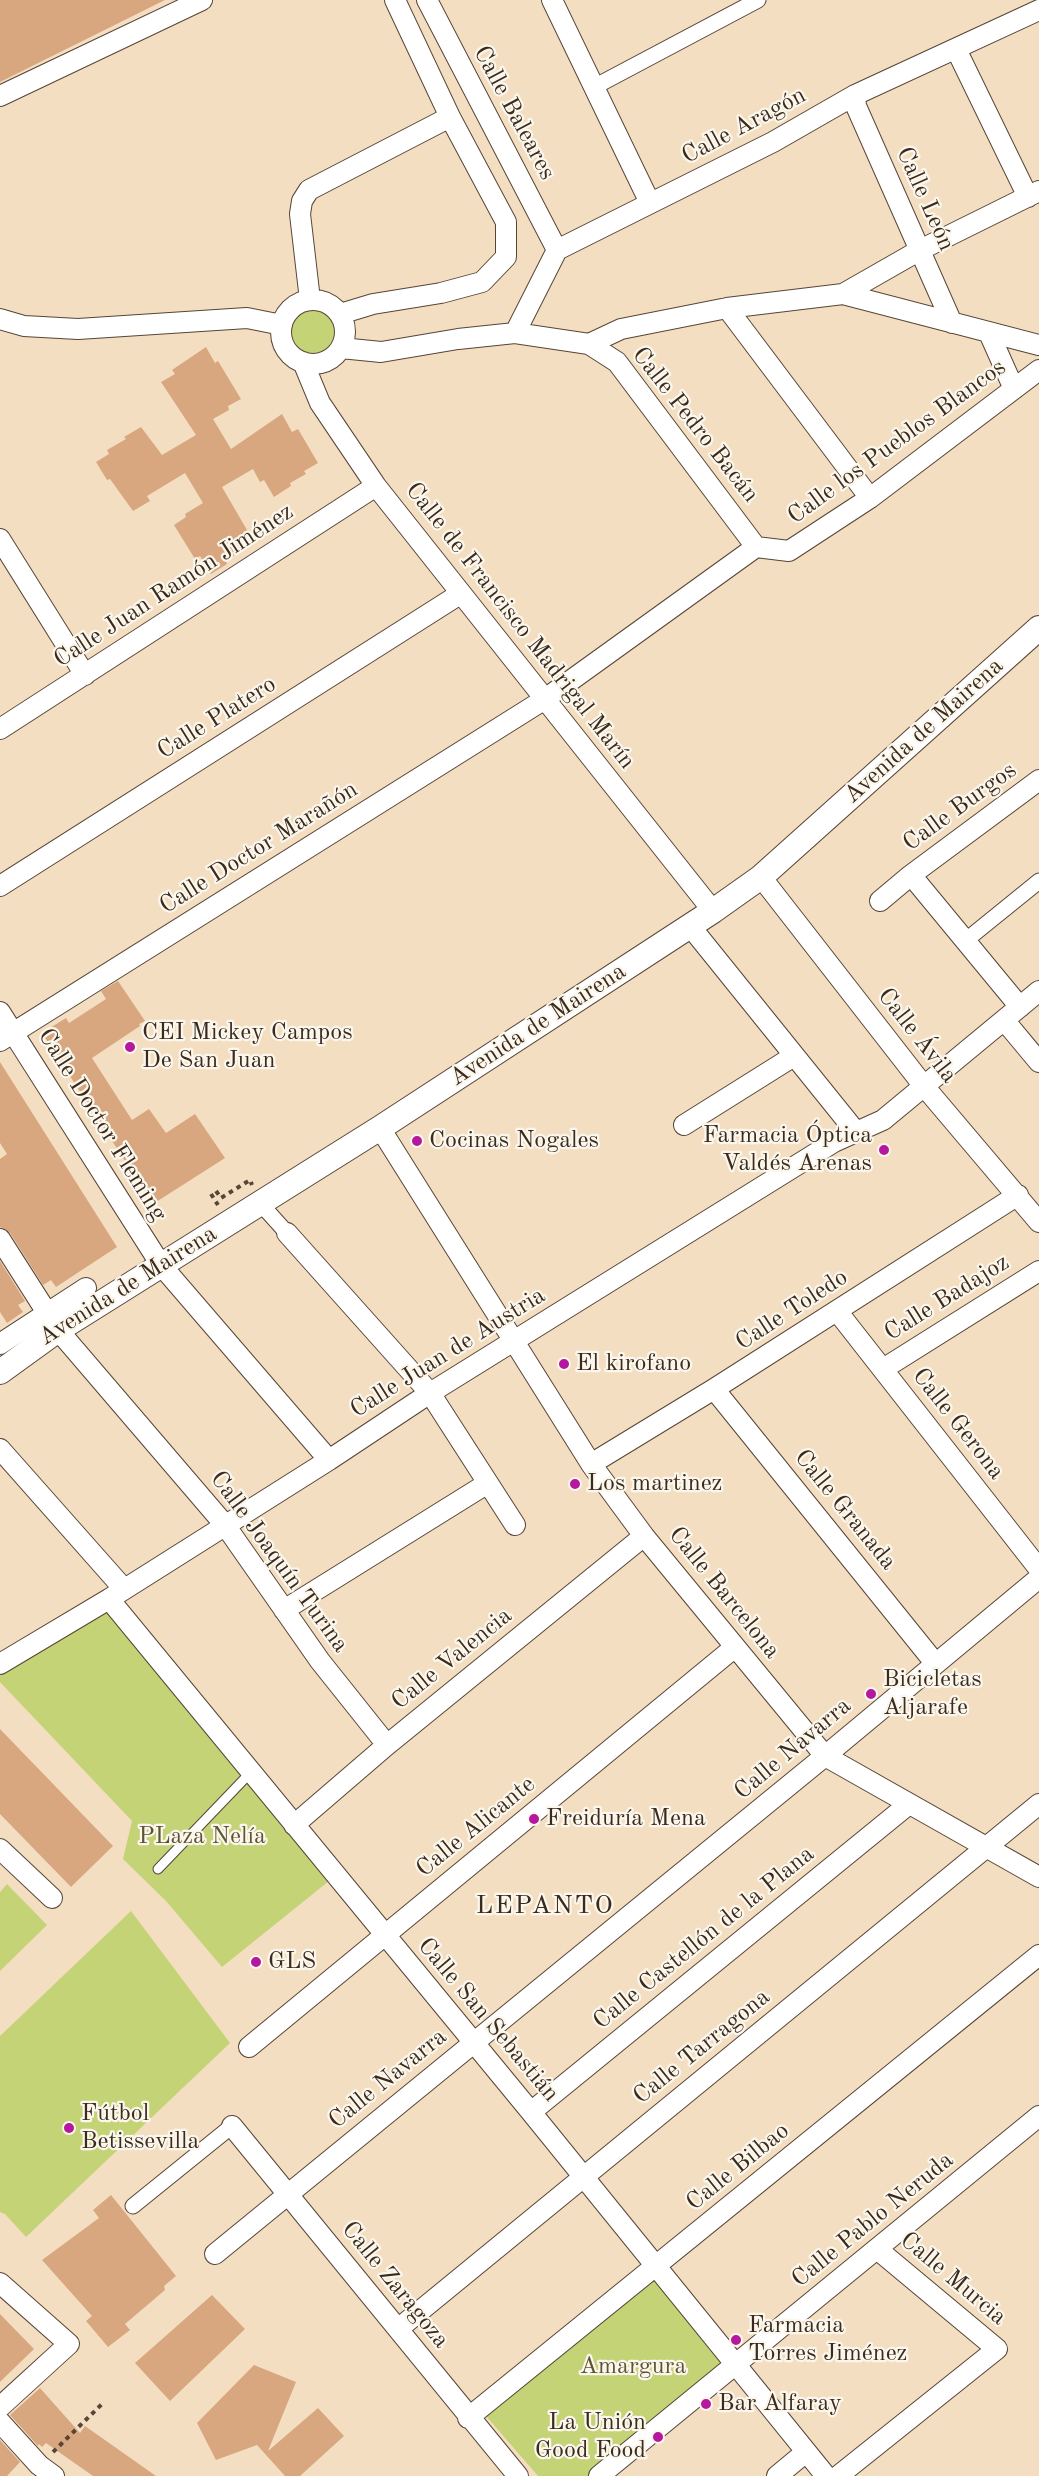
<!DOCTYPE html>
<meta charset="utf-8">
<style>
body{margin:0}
canvas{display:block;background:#f4dec1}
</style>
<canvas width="1039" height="2476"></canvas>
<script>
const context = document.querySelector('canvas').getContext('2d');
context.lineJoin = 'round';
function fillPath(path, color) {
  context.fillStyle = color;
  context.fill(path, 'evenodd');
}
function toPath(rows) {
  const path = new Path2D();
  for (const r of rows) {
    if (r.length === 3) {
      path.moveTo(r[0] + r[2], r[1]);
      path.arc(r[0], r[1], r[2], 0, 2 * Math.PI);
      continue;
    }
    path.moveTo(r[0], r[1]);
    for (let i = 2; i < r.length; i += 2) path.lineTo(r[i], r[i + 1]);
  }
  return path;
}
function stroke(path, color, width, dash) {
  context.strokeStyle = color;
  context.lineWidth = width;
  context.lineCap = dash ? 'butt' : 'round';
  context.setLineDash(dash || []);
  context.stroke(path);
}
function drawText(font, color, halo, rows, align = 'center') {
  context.font = font + ' "Old Standard TT",serif';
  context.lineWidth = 4.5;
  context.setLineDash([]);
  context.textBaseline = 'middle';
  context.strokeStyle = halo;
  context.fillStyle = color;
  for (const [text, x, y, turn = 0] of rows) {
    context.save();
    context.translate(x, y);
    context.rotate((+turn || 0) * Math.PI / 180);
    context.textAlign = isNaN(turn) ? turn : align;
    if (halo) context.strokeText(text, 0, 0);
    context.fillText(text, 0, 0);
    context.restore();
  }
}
const green = toPath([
 [313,331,22],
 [106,1608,329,1881,222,1967,166,1901,123,1859,132,1821,0,1682,0,1670],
 [7,1884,47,1925,0,1971,0,1892],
 [131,1911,230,2043,26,2237,5,2214,0,2212,0,2036],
 [655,2272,733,2362,594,2476,538,2476,480,2409]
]);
const building = toPath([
 [0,0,165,0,0,82],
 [206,347,215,363,218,361,241,399,228,406,229,410,213,419,231,449,282,414,292,432,298,429,318,463,304,471,306,474,290,483,291,486,274,497,264,480,260,482,253,469,222,487,254,542,226,561,227,564,211,574,200,556,195,559,174,525,186,517,185,514,203,503,185,473,147,496,150,501,133,511,110,479,107,480,96,462,109,454,107,450,126,439,124,437,141,427,162,455,196,435,161,382,175,374,172,370],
 [118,981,145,1021,139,1024,140,1026,92,1058,132,1120,149,1109,166,1133,195,1114,225,1158,153,1204,42,1033,66,1018,69,1023,106,999,101,991],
 [0,1062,117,1247,56,1287,51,1280,43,1285,10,1233,0,1227,0,1159,7,1154,0,1143],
 [0,1261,25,1301,18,1305,23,1312,7,1323,0,1312],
 [0,1729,113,1846,71,1887,0,1814],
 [111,2195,176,2276,164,2286,165,2290,125,2324,130,2330,108,2347,86,2321,92,2316,42,2260,99,2218,93,2210],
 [212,2295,245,2329,170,2401,135,2363],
 [0,2314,34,2349,0,2382],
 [254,2365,296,2382,268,2451,318,2408,344,2436,300,2476,285,2476,257,2445,216,2460,197,2423],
 [40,2388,80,2433,85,2426,156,2476,93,2476,46,2443,42,2447,39,2444,38,2446,10,2415],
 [0,2440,20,2462,7,2476,0,2476]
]);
const path = toPath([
 [216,1191,221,1198,250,1180,252,1185],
 [211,1194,218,1205],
 [53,2452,103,2403]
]);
const service = toPath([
 [158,1869,251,1772]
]);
const pedestrian = toPath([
 [594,87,758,0],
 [965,941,1039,881],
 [260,1203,287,1233],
 [133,2206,232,2126]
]);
const minor = toPath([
 [427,0,557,250],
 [552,0,650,203],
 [956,49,1028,197],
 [855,95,856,106,952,323],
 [0,96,202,0],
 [843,294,920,250,1039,191],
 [310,300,300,214,302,201,309,190,450,117],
 [313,332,32],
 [727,308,870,498],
 [340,314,373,304,441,293,482,282,506,257,506,222,450,117,395,0],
 [0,319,24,326,78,329,247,318,282,325],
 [515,333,557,250,773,142,855,95,1039,10],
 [989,333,1014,389],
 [589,344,621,329,727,308,843,294,1039,345],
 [341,348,381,352,458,339,515,333,589,344,617,362,756,547],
 [303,362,320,403,376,486,713,911],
 [0,539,85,675],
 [0,729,376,486],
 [911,875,1020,1007],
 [761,877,923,1085,1039,1222],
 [0,886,460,594],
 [880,901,911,875,1039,780],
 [690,926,856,1132],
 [0,1012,161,1265,329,1460],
 [1004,1020,1039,1062],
 [0,1041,545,699,756,547,789,551,870,498,1039,370],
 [684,1125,794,1056],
 [380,1128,591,1464,644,1536,825,1756,1039,1877],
 [287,1233,430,1393,515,1525],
 [0,1239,58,1330,225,1525,320,1661,387,1745],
 [837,1311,1039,1569],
 [0,1344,86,1288],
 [883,1369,1039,1271],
 [714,1389,935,1663],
 [0,1449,124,1589],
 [591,1464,714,1389,1018,1195],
 [109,1599,531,2112,826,2476],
 [284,1610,488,1483],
 [0,1664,109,1599,329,1460,430,1393,834,1142,883,1120,1039,991],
 [294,1825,387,1745,644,1536],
 [0,1849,52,1898],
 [249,2047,735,1647],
 [531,2112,909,1804],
 [232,2126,518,2476],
 [215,2254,825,1756,1039,1578],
 [0,2283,69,2344,0,2407],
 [398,2329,1039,1804],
 [468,2418,1039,1955],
 [0,2422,39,2465,54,2476],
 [599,2476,1039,2116],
 [777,2476,806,2452],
 [838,2476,997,2349,877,2249]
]);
const tertiary = toPath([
 [0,1372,58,1330,380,1128,713,911,761,877,1039,628]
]);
const markers = [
 [130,1047,6,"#b5179e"],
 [417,1141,6,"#b5179e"],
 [884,1150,6,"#b5179e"],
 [564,1364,6,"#b5179e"],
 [575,1484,6,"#b5179e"],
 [871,1694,6,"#b5179e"],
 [534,1819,6,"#b5179e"],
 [256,1962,6,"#b5179e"],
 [69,2128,6,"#b5179e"],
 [736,2340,6,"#b5179e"],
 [706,2404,6,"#b5179e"],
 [658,2437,6,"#b5179e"]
];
const streetNames = [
 ["Calle Baleares",514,113,62],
 ["Calle Aragón",744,126,-28],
 ["Calle León",925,199,66],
 ["Calle Pedro Bacán",695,425,52],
 ["Calle los Pueblos Blancos",897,442,-36],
 ["Calle Juan Ramón Jiménez",174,586,-33],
 ["Calle de Francisco Madrigal Marín",520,626,52],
 ["Calle Platero",217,718,-32],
 ["Avenida de Mairena",924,731,-42],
 ["Calle Burgos",960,807,-36],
 ["Calle Doctor Marañón",259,848,-32],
 ["Avenida de Mairena",538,1025,-33],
 ["Calle Ávila",917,1036,52],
 ["Calle Doctor Fleming",102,1125,58],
 ["Avenida de Mairena",128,1286,-32],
 ["Calle Badajoz",947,1298,-32],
 ["Calle Toledo",792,1310,-33],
 ["Calle Juan de Austria",448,1353,-32],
 ["Calle Gerona",958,1424,52],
 ["Calle Granada",845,1510,51],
 ["Calle Joaquín Turina",279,1562,54],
 ["Calle Barcelona",724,1593,51],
 ["Calle Valencia",452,1659,-39],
 ["Calle Navarra",793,1749,-40],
 ["Calle Alicante",476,1827,-39],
 ["Calle Castellón de la Plana",704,1938,-39],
 ["Calle San Sebastián",488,2020,50],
 ["Calle Tarragona",702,2047,-39],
 ["Calle Navarra",388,2079,-39],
 ["Calle Bilbao",738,2167,-39],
 ["Calle Pablo Neruda",873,2220,-39],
 ["Calle Murcia",953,2279,40],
 ["Calle Zaragoza",395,2285,51]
];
const poiNames = [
 ["CEI Mickey Campos",142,1033],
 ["De San Juan",142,1061],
 ["Farmacia Óptica",872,1136,"right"],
 ["Valdés Arenas",872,1164,"right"],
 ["Cocinas Nogales",429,1141],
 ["El kirofano",576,1364],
 ["Los martinez",587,1484],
 ["Bicicletas",883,1680],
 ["Aljarafe",883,1708],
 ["Freiduría Mena",546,1819],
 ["GLS",268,1962],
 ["Fútbol",81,2114],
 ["Betissevilla",81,2142],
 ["Farmacia",748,2326],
 ["Torres Jiménez",748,2354],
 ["Bar Alfaray",718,2404],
 ["La Unión",646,2423,"right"],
 ["Good Food",646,2451,"right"]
];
const parkNames = [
 ["PLaza Nelía",202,1837],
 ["Amargura",633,2367]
];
const neighbourhoodNames = [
 ["LEPANTO",545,1906]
];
fillPath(green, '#c4d375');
fillPath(building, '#d8a780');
stroke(service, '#574536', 11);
stroke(pedestrian, '#574536', 17);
stroke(minor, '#574536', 22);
stroke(tertiary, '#574536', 26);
stroke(path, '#574536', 4, [4.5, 4.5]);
stroke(service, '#fff', 9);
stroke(pedestrian, '#fff', 15);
stroke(minor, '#fff', 20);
stroke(tertiary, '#fff', 24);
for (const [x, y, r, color] of markers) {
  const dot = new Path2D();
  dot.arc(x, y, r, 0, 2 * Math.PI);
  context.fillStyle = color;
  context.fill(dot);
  stroke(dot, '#fbf7ec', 2);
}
drawText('24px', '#3b2a1e', '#fbf7ec', streetNames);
drawText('24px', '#3b2a1e', '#fbf7ec', poiNames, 'left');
drawText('24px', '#5d5434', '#fbf7ec', parkNames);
context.letterSpacing = '1.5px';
drawText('26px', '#3b2a1e', '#fbf7ec', neighbourhoodNames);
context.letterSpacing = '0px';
</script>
